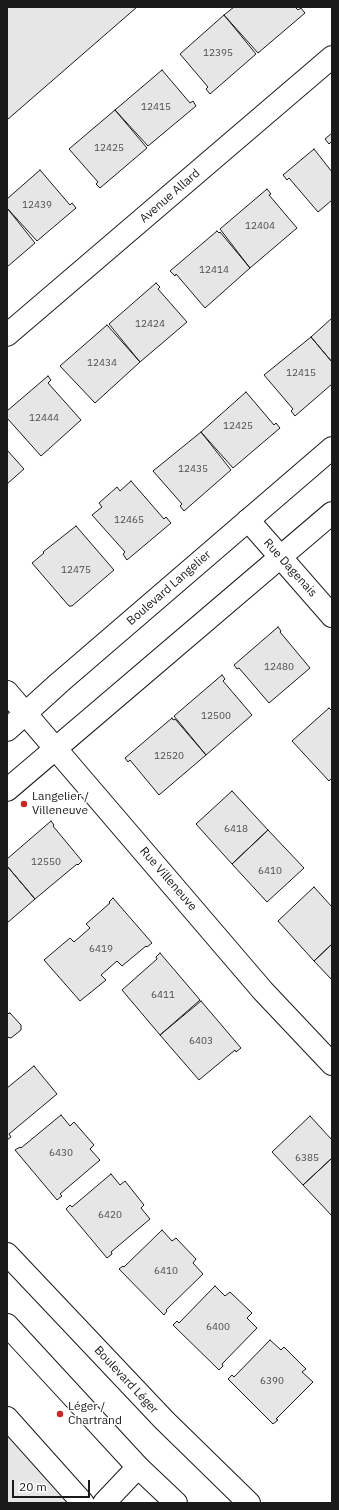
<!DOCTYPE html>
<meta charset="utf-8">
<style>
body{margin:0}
#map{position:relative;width:339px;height:1510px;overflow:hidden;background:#fff;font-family:"IBM Plex Sans",sans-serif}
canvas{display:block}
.frame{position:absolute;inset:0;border:8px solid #1a1a1a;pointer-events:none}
.scale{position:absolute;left:12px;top:1480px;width:78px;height:18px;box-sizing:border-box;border:2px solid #1a1a1a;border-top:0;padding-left:5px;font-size:12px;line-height:14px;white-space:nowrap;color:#1a1a1a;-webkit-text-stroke:3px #fff;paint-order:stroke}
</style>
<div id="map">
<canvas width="339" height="1510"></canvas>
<div class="frame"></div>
<div class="scale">20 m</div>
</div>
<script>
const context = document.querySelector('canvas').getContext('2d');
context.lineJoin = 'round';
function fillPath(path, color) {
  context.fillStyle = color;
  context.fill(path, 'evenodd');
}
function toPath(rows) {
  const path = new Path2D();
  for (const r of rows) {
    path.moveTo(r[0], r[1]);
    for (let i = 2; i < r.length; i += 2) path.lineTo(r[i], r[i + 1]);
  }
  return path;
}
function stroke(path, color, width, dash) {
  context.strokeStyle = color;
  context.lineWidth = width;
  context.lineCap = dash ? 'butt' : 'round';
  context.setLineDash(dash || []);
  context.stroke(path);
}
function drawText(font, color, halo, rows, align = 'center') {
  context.font = font + ' "IBM Plex Sans",sans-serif';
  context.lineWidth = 3;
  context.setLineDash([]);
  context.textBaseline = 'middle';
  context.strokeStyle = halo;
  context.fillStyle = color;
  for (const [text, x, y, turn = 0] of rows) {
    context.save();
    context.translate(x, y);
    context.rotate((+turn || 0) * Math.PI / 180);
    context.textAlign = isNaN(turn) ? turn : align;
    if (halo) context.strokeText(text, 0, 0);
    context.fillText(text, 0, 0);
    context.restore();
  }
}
const building = toPath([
 [7,7,137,7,7,120,7,7],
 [234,7,295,7,298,10,301,8,305,13,258,53,224,15,234,7],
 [224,15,256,54,210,94,206,89,208,87,180,54,224,15],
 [162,70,190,103,193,101,196,106,148,146,115,110,162,70],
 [115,110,147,148,100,188,96,184,98,182,69,149,115,110],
 [332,133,332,143,331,142,329,144,325,139,332,133],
 [314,149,332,172,332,200,318,212,289,178,287,180,283,175,314,149],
 [40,170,70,205,72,203,76,208,37,241,7,208,7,199,40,170],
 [267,189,271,194,269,195,297,228,250,268,220,229,267,189],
 [7,208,35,243,7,267,7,208],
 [217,231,219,233,220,232,250,268,205,308,176,274,175,276,170,271,217,231],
 [156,283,160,287,158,289,187,322,140,362,109,324,156,283],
 [332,318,332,362,311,337,332,318],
 [107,325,140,362,95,403,60,366,107,325],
 [311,337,332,362,332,384,295,416,291,411,293,409,264,375,311,337],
 [48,376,51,380,48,383,81,420,41,456,7,418,7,411,48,376],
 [246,392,274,425,276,423,280,428,233,468,201,432,246,392],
 [201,432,231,470,184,511,180,506,182,504,153,471,201,432],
 [7,450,24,469,7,484,7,450],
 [131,481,164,519,166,517,171,523,127,560,123,554,125,552,92,515,102,507,99,503,117,487,120,491,131,481],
 [76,526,114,570,72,606,69,606,32,563,44,553,43,552,76,526],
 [278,627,281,631,280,632,310,668,269,703,239,668,237,669,234,665,278,627],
 [222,675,225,679,223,681,252,715,206,755,174,716,222,675],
 [329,708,332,711,332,778,329,781,292,741,329,708],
 [172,718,173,720,175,719,206,755,159,795,130,760,128,762,125,758,172,718],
 [232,791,268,830,232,864,196,824,232,791],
 [51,821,54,825,53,826,82,861,78,865,77,864,35,899,7,866,7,859,51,821],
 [268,830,304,868,267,902,232,864,268,830],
 [7,866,35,899,7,923,7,866],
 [314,887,332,907,332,944,314,961,278,921,314,887],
 [113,898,152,943,147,947,146,946,122,966,117,961,101,975,106,980,80,1001,44,960,70,938,74,942,90,928,86,924,110,903,109,902,113,898],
 [332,944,332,980,314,961,332,944],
 [160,953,200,1000,160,1035,122,990,157,959,156,957,160,953],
 [201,1001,241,1048,236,1052,235,1050,199,1080,160,1035,201,1001],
 [10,1013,21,1025,21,1030,11,1038,7,1037,7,1014,10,1013],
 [34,1066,57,1094,9,1134,11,1137,7,1140,7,1088,34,1066],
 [61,1115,70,1126,74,1122,94,1145,90,1149,100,1160,60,1194,62,1196,57,1200,15,1150,20,1147,21,1148,61,1115],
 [310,1116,332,1140,332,1158,303,1185,272,1152,310,1116],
 [332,1158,332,1216,303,1185,332,1158],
 [111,1174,120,1185,125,1181,144,1205,141,1208,150,1219,111,1252,112,1254,107,1258,66,1209,70,1205,72,1207,111,1174],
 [162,1230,172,1241,176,1238,196,1259,193,1263,203,1274,166,1310,167,1311,164,1315,119,1269,123,1266,124,1267,162,1230],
 [215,1286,225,1296,230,1292,252,1313,247,1318,257,1328,222,1364,223,1366,219,1370,173,1325,177,1321,179,1323,215,1286],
 [270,1340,281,1350,284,1347,306,1369,302,1372,313,1382,276,1419,278,1420,273,1424,228,1379,232,1375,234,1377,270,1340],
 [7,1429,69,1503,7,1503,7,1429]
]);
const minor = toPath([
 [7,335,332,57],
 [248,520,332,616],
 [7,692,263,991,332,1064],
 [7,1418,83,1503],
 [104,1503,138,1467]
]);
const major = toPath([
 [7,730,59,683,332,448],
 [7,790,332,513],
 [7,1254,164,1420,249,1503],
 [7,1325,138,1467,176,1503]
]);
const markers = [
 [24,804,4,"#c62828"],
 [60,1414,4,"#c62828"]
];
const numberNames = [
 ["12395",218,53],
 ["12415",156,107],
 ["12425",109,148],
 ["12439",37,205],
 ["12404",260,226],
 ["12414",214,270],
 ["12424",150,324],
 ["12434",102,363],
 ["12415",301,373],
 ["12444",44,418],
 ["12425",238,426],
 ["12435",193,469],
 ["12465",129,520],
 ["12475",76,570],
 ["12480",279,667],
 ["12500",216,716],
 ["12520",169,756],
 ["6418",236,829],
 ["12550",46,862],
 ["6410",270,871],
 ["6419",101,949],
 ["6411",163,995],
 ["6403",201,1041],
 ["6430",61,1153],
 ["6385",307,1158],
 ["6420",110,1215],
 ["6410",166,1271],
 ["6400",218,1327],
 ["6390",272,1381]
];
const streetNames = [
 ["Avenue Allard",170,196,-41],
 ["Rue Dagenais",290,568,48],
 ["Boulevard Langelier",169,588,-41],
 ["Rue Villeneuve",168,879,49],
 ["Boulevard Léger",126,1380,47]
];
const poiNames = [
 ["Langelier /",32,797],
 ["Villeneuve",32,811],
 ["Léger /",68,1407],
 ["Chartrand",68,1421]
];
fillPath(building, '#e6e6e6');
stroke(building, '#1a1a1a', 1);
stroke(minor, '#1a1a1a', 24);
stroke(major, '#1a1a1a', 24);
stroke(minor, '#fff', 22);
stroke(major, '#fff', 22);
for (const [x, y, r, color] of markers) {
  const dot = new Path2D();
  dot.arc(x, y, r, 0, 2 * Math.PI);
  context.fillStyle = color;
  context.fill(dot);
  stroke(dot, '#fff', 1.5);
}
drawText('10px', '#4d4d4d', null, numberNames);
drawText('12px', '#1a1a1a', '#fff', streetNames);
drawText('12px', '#1a1a1a', '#fff', poiNames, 'left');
</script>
